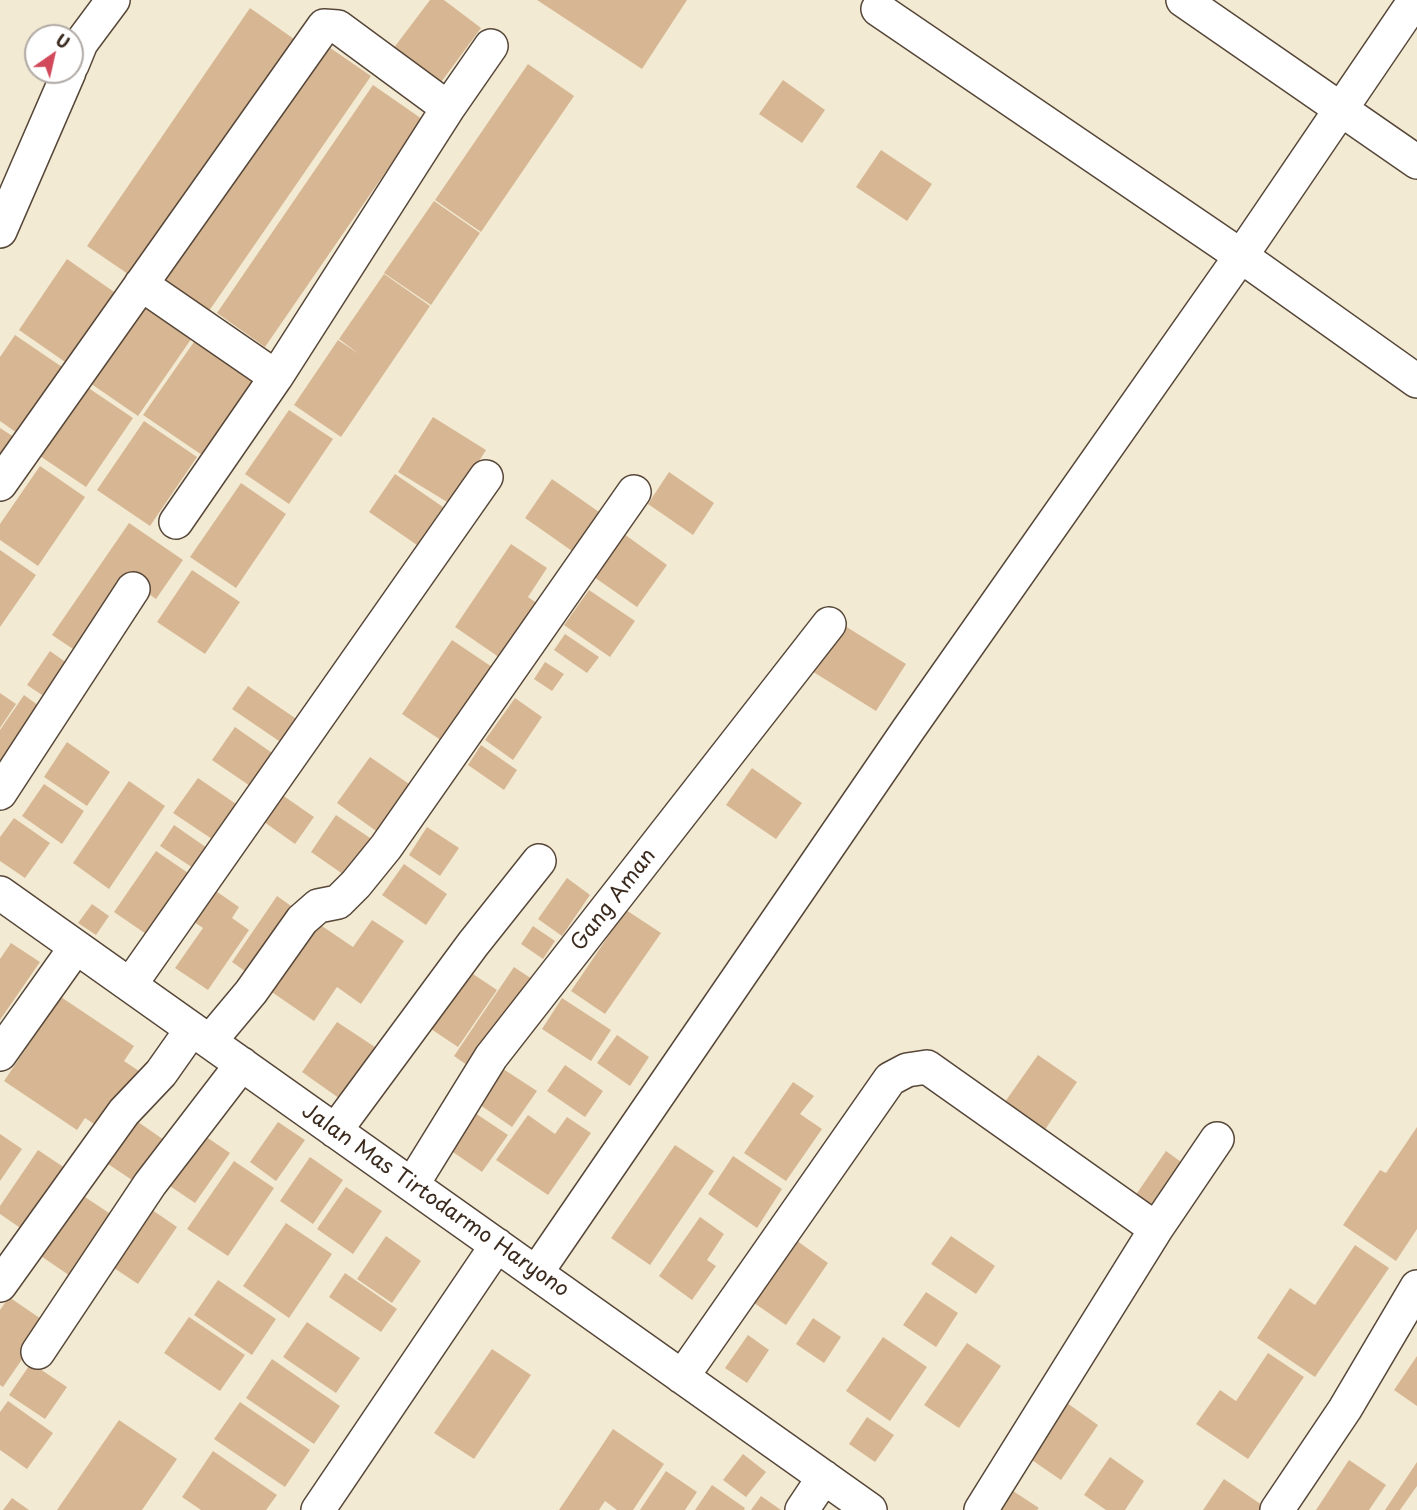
<!DOCTYPE html>
<style>
body{margin:0}
#map{position:relative;width:1417px;height:1510px;overflow:hidden;background:#f3ead3;font-family:"Playpen Sans",sans-serif}
canvas{display:block}
.north{position:absolute;left:24px;top:24px;width:60px;height:60px;box-sizing:border-box;background:#fff;border:2px solid #b1aaa5;border-radius:50%;rotate:34deg;font-size:16px;font-weight:700;line-height:24px;text-align:center;color:#3b2a1e}
.north::after{content:'';display:block;margin:auto;width:21px;height:27px;background:#d1495b;clip-path:polygon(50% 0,100% 100%,50% 72%,0 100%)}
</style>
<div id="map">
<canvas width="1417" height="1510"></canvas>
<div class="north">U</div>
</div>
<script>
const context = document.querySelector('canvas').getContext('2d');
context.lineJoin = 'round';
function fillPath(path, color) {
  context.fillStyle = color;
  context.fill(path, 'evenodd');
}
function toPath(rows) {
  const path = new Path2D();
  for (const r of rows) {
    path.moveTo(r[0], r[1]);
    for (let i = 2; i < r.length; i += 2) path.lineTo(r[i], r[i + 1]);
  }
  return path;
}
function stroke(path, color, width, dash) {
  context.strokeStyle = color;
  context.lineWidth = width;
  context.lineCap = dash ? 'butt' : 'round';
  context.setLineDash(dash || []);
  context.stroke(path);
}
function drawText(font, color, halo, rows, align = 'center') {
  context.font = font + ' "Playpen Sans",sans-serif';
  context.lineWidth = 4.5;
  context.setLineDash([]);
  context.textBaseline = 'middle';
  context.strokeStyle = halo;
  context.fillStyle = color;
  for (const [text, x, y, turn = 0] of rows) {
    context.save();
    context.translate(x, y);
    context.rotate((+turn || 0) * Math.PI / 180);
    context.textAlign = isNaN(turn) ? turn : align;
    if (halo) context.strokeText(text, 0, 0);
    context.fillText(text, 0, 0);
    context.restore();
  }
}
const building = toPath([
 [430,0,444,0,481,28,439,85,393,49],
 [537,0,687,0,642,69],
 [250,8,294,39,131,276,87,246],
 [326,45,371,76,209,311,164,279],
 [528,64,574,96,481,232,435,200],
 [783,80,825,110,802,143,759,114],
 [373,85,422,119,265,347,217,313],
 [881,150,932,184,907,221,856,187],
 [434,201,480,233,431,305,384,273],
 [67,259,117,294,68,364,19,330],
 [384,274,430,306,341,437,294,405,338,340,359,354,339,339],
 [143,300,194,335,138,416,87,381],
 [15,335,62,367,17,433,0,421,0,357],
 [196,339,257,381,205,457,143,415],
 [87,387,133,418,86,487,40,456],
 [289,410,333,439,289,504,245,474],
 [433,417,486,450,452,505,398,472],
 [144,421,197,457,150,526,97,490],
 [0,428,14,437,0,458],
 [40,466,85,497,38,566,0,540,0,524],
 [669,472,714,503,693,535,648,504],
 [395,474,443,507,417,545,369,512],
 [552,479,599,512,572,551,525,518],
 [241,483,286,514,236,588,190,557],
 [129,523,183,560,156,599,132,582,82,655,52,635],
 [624,534,667,565,637,607,594,577],
 [511,544,547,568,528,597,544,608,506,662,455,627],
 [0,550,36,575,0,627],
 [192,570,240,602,205,654,157,622],
 [589,590,635,621,610,657,564,625],
 [837,621,906,664,876,711,807,668],
 [565,634,599,657,587,673,554,650],
 [452,640,501,673,451,747,402,714],
 [50,651,71,666,48,699,27,685],
 [545,662,564,674,552,691,534,679],
 [248,686,298,720,282,743,232,709],
 [0,693,16,704,0,728],
 [24,695,46,711,0,779,0,730],
 [515,698,542,717,513,760,485,740],
 [235,727,275,755,253,788,212,760],
 [67,742,110,772,87,806,44,777],
 [481,745,517,770,504,790,468,765],
 [370,757,412,786,379,833,337,803],
 [752,768,802,803,776,839,726,805],
 [198,778,239,806,215,841,173,813],
 [129,781,165,806,109,889,73,863],
 [44,784,84,811,62,844,22,816],
 [278,792,314,817,295,844,260,819],
 [336,815,376,842,350,879,311,852],
 [14,818,50,843,25,878,0,861,0,837],
 [174,825,210,850,196,870,160,846],
 [427,827,459,848,440,876,409,855],
 [156,851,191,875,149,936,114,912],
 [404,864,447,894,426,925,382,895],
 [567,878,590,895,562,936,538,919],
 [210,887,239,907,232,918,249,930,208,990,175,968,203,928,188,918],
 [277,896,301,913,256,979,232,962],
 [92,904,109,916,96,935,78,923],
 [626,910,661,933,605,1014,571,991],
 [310,918,353,947,372,920,404,941,361,1004,337,987,314,1021,263,986],
 [533,926,555,941,543,959,521,944],
 [11,943,40,962,0,1020,0,959],
 [514,967,535,981,474,1070,454,1056],
 [470,972,497,990,458,1047,431,1029],
 [61,997,134,1046,124,1061,142,1073,103,1130,85,1118,77,1130,4,1081],
 [562,998,611,1030,591,1061,542,1029],
 [337,1022,378,1049,343,1101,302,1072],
 [617,1035,649,1057,630,1086,597,1063],
 [1038,1055,1077,1082,1040,1137,1000,1109],
 [494,1063,537,1091,512,1127,470,1098],
 [565,1065,603,1091,585,1117,547,1091],
 [793,1082,814,1096,800,1114,822,1129,786,1181,744,1153],
 [472,1111,508,1135,482,1172,447,1148],
 [528,1115,555,1134,567,1117,591,1133,548,1195,496,1160],
 [131,1117,164,1140,135,1182,102,1160],
 [278,1122,305,1140,276,1181,250,1162],
 [1417,1127,1417,1229,1396,1261,1343,1225,1380,1170,1386,1173],
 [199,1132,230,1153,195,1203,164,1182],
 [0,1134,22,1149,0,1181],
 [675,1145,714,1171,650,1265,611,1238],
 [38,1150,74,1174,32,1236,0,1214,0,1206],
 [1166,1151,1188,1167,1155,1214,1133,1199],
 [733,1156,782,1189,757,1228,708,1194],
 [310,1157,343,1180,313,1224,280,1201],
 [234,1161,274,1188,228,1256,187,1229],
 [346,1187,382,1211,353,1254,317,1229],
 [79,1193,118,1219,76,1280,38,1254],
 [145,1205,177,1227,138,1284,114,1268,134,1239,126,1233],
 [700,1217,724,1234,707,1260,716,1266,692,1300,659,1276],
 [286,1223,332,1254,289,1318,243,1286],
 [786,1233,828,1263,786,1325,744,1296],
 [386,1236,421,1261,392,1303,357,1279],
 [951,1236,995,1266,976,1294,931,1264],
 [1355,1245,1389,1268,1315,1377,1257,1338,1290,1288,1315,1305],
 [345,1273,397,1309,381,1332,329,1297],
 [218,1280,276,1319,252,1355,194,1315],
 [926,1292,958,1313,936,1347,903,1325],
 [9,1297,47,1323,3,1387,0,1385,0,1310],
 [189,1317,245,1355,220,1391,164,1353],
 [813,1318,841,1337,824,1363,796,1344],
 [307,1322,360,1358,336,1393,283,1357],
 [748,1335,769,1350,747,1383,725,1368],
 [883,1337,927,1367,890,1421,846,1391],
 [967,1343,1001,1366,959,1428,924,1405],
 [492,1349,531,1375,474,1459,434,1433],
 [1268,1353,1304,1377,1248,1459,1196,1424,1220,1390,1236,1401],
 [1417,1356,1417,1406,1394,1390],
 [272,1359,340,1406,314,1444,246,1398],
 [31,1363,67,1387,45,1419,9,1395],
 [8,1401,53,1433,27,1469,0,1450,0,1412],
 [240,1402,310,1450,285,1487,214,1439],
 [1067,1403,1098,1425,1061,1480,1029,1458],
 [867,1417,894,1435,875,1462,849,1444],
 [119,1420,177,1459,142,1510,57,1510],
 [613,1429,664,1464,633,1510,617,1510,605,1501,599,1510,559,1510],
 [213,1451,277,1495,266,1510,201,1510,182,1497],
 [743,1454,766,1472,746,1497,723,1480],
 [1110,1457,1144,1481,1125,1510,1106,1510,1084,1495],
 [1349,1460,1386,1485,1369,1510,1316,1510],
 [1417,1462,1417,1486,1400,1510,1385,1510],
 [666,1471,697,1492,685,1510,640,1510],
 [1224,1479,1262,1505,1259,1510,1203,1510],
 [712,1485,745,1508,744,1510,695,1510],
 [1007,1487,1039,1508,1037,1510,991,1510],
 [761,1496,781,1510,751,1510],
 [12,1498,29,1510,3,1510]
]);
const minor = toPath([
 [1183,0,1417,162],
 [878,9,1241,256,1417,381],
 [72,65,81,43,113,0],
 [0,231,69,72],
 [141,284,276,377],
 [0,484,324,26,338,27,448,108],
 [176,522,276,377,448,108,491,46],
 [0,793,133,589],
 [0,893,870,1510],
 [130,985,486,477],
 [210,1041,251,992,302,920,318,906,338,902,356,884,386,847,634,492],
 [0,1054,76,947],
 [335,1131,473,944,539,861],
 [412,1185,491,1057,829,624],
 [536,1273,908,730,1252,240,1415,0],
 [0,1285,124,1112,161,1073,192,1029],
 [38,1352,150,1184,242,1064],
 [682,1377,890,1079,907,1070,927,1067,1156,1229],
 [318,1510,497,1245],
 [802,1510,824,1477],
 [981,1510,1156,1229,1217,1139],
 [1277,1510,1345,1409,1417,1287]
]);
const streetNames = [
 ["Gang Aman",614,900,-52],
 ["Jalan Mas Tirtodarmo Haryono",435,1201,35]
];
fillPath(building, '#d7b793');
stroke(minor, '#574739', 36);
stroke(minor, '#fff', 33);
drawText('21px', '#3b2a1e', '#fff', streetNames);
</script>
